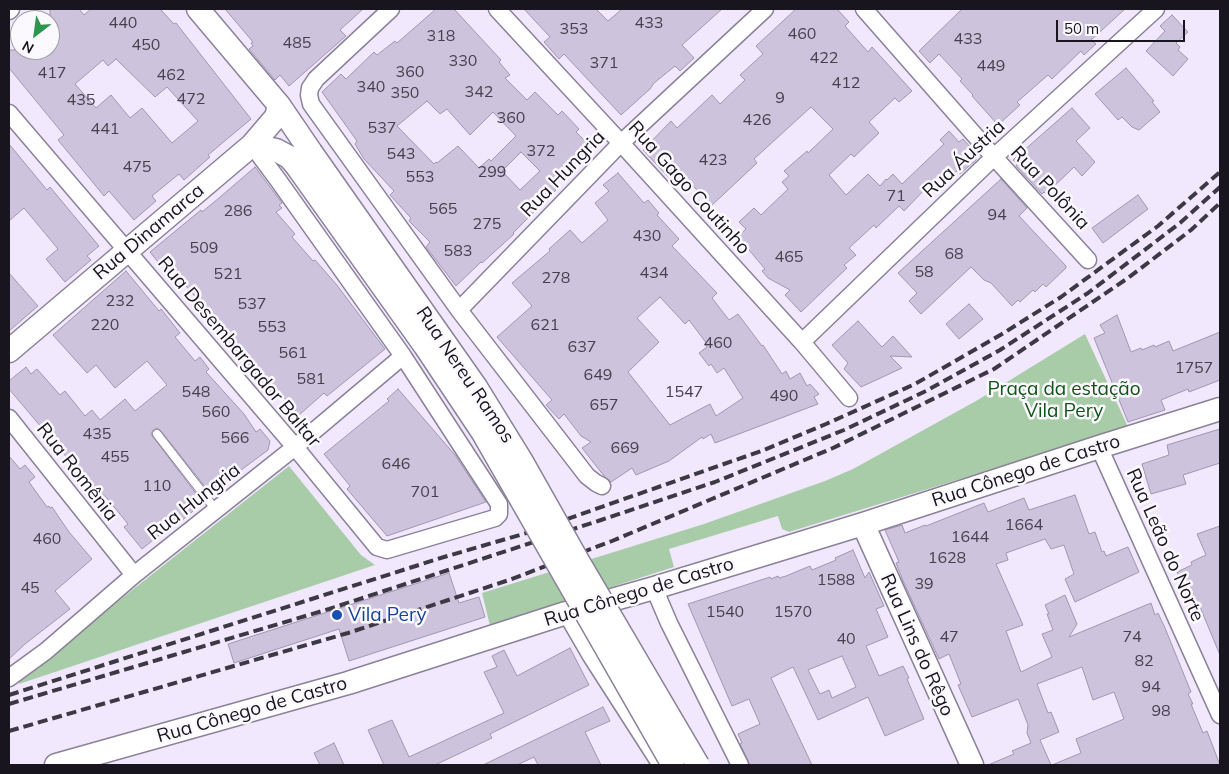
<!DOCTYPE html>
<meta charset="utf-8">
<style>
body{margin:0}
#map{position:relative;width:1229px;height:774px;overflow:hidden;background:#f1e8fe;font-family:Mulish,sans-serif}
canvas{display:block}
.frame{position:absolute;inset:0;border:10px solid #19151e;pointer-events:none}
.north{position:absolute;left:10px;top:10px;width:50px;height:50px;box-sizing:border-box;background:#fbf9fe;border:1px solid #a19ea4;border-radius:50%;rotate:210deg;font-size:14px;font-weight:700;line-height:20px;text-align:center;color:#19151e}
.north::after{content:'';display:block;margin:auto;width:18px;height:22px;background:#2d954c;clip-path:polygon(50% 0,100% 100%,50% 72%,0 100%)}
.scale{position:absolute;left:1056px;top:20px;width:129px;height:22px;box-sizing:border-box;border:2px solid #19151e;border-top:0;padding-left:6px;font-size:15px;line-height:18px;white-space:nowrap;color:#19151e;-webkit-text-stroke:4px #fbf9fe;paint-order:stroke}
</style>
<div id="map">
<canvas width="1229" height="774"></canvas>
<div class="frame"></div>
<div class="north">N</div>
<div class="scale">50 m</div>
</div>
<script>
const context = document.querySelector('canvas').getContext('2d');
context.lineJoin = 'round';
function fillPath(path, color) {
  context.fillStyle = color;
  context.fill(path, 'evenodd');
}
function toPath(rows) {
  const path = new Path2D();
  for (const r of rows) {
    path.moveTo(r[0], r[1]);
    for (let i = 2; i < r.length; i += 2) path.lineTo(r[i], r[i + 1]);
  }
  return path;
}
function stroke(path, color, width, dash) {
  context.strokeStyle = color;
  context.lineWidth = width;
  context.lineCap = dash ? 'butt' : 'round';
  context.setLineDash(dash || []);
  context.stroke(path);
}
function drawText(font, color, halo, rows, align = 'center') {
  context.font = font + ' Mulish,sans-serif';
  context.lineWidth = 5;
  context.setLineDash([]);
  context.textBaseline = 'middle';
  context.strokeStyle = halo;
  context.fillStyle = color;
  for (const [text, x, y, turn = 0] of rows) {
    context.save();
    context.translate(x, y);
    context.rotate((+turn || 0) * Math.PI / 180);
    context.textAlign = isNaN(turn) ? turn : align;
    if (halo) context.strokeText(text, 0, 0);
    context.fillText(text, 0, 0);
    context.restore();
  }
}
const green = toPath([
 [1085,334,1128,427,789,532,782,529,778,516,669,549,674,567,490,626,482,593,704,524,825,481,853,469,976,401],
 [289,466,361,555,375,565,19,684,21,678]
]);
const building = toPath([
 [50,9,79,9,84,15,91,9,160,9,174,24,176,23,251,119,208,155,210,157,184,180,179,174,152,196,156,201,134,220,109,191,104,196,58,140,64,135,9,68,9,50,50,50,50,9],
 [116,59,155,97,167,87,198,121,172,143,142,108,130,118,111,95,96,108,75,84,103,60,108,66,116,59],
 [225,9,363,9,340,30,346,36,289,86,280,75,275,80,249,49,253,46,251,43,253,42,225,9],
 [436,9,454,9,501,60,499,62,510,75,505,78,527,100,535,92,558,115,562,111,579,129,576,132,592,148,553,186,556,190,513,233,514,234,482,263,481,262,456,286,426,247,430,242,409,221,411,218,390,195,394,191,364,159,355,144,357,141,322,92,341,74,346,79,374,52,377,55,395,41,397,43,436,9],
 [427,101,440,114,447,109,470,135,493,112,516,136,491,161,489,159,479,168,458,146,437,163,436,162,434,164,397,126,427,101],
 [521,152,540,171,520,190,502,171,521,152],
 [524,9,596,9,608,21,622,9,722,9,682,45,694,58,680,71,675,66,654,83,650,89,621,115,564,54,559,59,544,42,550,37,524,9],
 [796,9,837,9,849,22,845,26,868,52,872,47,912,91,899,102,895,98,869,122,879,133,854,157,851,154,829,175,846,195,868,174,880,186,886,179,887,180,893,174,902,184,944,144,940,140,949,131,959,142,963,139,975,152,976,160,960,174,957,171,952,175,948,172,934,184,932,182,904,211,899,206,876,228,874,225,849,248,856,255,844,265,847,268,801,312,785,295,790,290,768,278,762,271,765,269,738,237,746,229,739,222,754,208,761,215,788,189,782,182,789,176,784,171,807,151,808,153,833,129,811,107,754,159,757,163,711,206,680,171,671,180,643,150,671,121,677,128,712,95,720,104,745,80,740,75,763,54,756,46,796,9],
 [962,9,1125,9,1091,40,1096,44,1084,55,1081,51,1052,79,1048,75,1017,102,1020,105,998,125,972,96,973,95,960,81,962,79,939,54,930,63,919,51,962,9],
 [1172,15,1188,32,1176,43,1180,47,1178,50,1188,59,1173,76,1146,51,1165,31,1160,26,1172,15],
 [1126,68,1154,101,1152,102,1160,112,1139,130,1132,127,1122,117,1118,120,1095,94,1126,68],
 [1072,108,1090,128,1076,141,1095,162,1082,176,1074,167,1046,194,1044,192,1042,194,1016,166,1017,164,1013,160,1072,108],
 [9,144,47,190,50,187,99,246,87,256,91,260,65,282,46,259,58,249,24,208,9,221,9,144],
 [255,167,282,203,279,205,282,208,276,212,295,234,292,237,313,261,315,260,336,284,385,349,327,396,324,393,299,415,282,395,277,399,196,302,198,300,179,278,178,279,160,260,158,262,150,252,201,210,202,212,219,198,255,167],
 [618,173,644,203,648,200,659,213,657,215,679,239,672,246,717,293,712,298,729,320,738,314,762,346,763,345,782,374,786,371,790,379,800,373,807,386,810,384,819,394,814,397,818,404,715,443,711,434,703,439,702,437,669,461,636,475,632,468,611,482,604,476,582,448,591,442,581,436,564,414,559,419,546,405,552,400,497,337,532,306,512,283,550,251,549,249,570,230,582,243,608,220,595,203,609,191,603,185,618,173],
 [660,297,685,324,689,320,707,344,705,345,707,347,699,353,709,366,711,364,717,373,724,368,743,398,716,416,710,404,670,425,628,372,659,342,637,318,660,297],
 [1001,179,1027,208,1019,216,1066,266,1066,268,1046,287,1043,284,1035,292,1033,290,1020,302,1018,300,1012,306,991,283,984,280,971,267,921,314,909,301,917,293,898,273,1001,179],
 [1138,195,1148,209,1103,243,1092,228,1138,195],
 [126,271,159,311,161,309,180,333,175,337,195,361,200,357,209,369,206,372,244,414,256,432,260,429,270,441,268,450,210,493,161,431,157,428,153,430,151,434,153,437,200,499,190,507,193,511,180,522,178,520,142,549,124,527,128,524,106,497,95,489,81,472,80,473,9,389,9,381,26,367,31,374,37,369,60,395,65,391,85,416,92,410,100,420,125,399,135,411,167,385,147,361,115,388,96,365,87,373,53,335,126,271],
 [9,273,38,306,9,331,9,273],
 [969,304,983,319,959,339,946,324,969,304],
 [1117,315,1131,352,1141,348,1142,350,1154,345,1155,347,1169,341,1173,351,1220,332,1220,380,1189,392,1188,389,1161,400,1165,410,1128,422,1094,338,1105,333,1100,325,1117,315],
 [858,321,882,347,893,336,912,357,890,356,902,368,861,387,844,369,848,363,832,345,858,321],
 [398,389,455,455,486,502,387,536,347,489,350,486,324,454,389,401,387,399,398,389],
 [1220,429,1220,463,1183,475,1186,484,1151,494,1142,464,1169,455,1167,445,1220,429],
 [9,456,20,469,25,465,35,477,29,482,47,507,49,506,50,508,52,507,69,532,92,559,55,591,70,609,25,644,9,659,9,456],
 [1075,495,1089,534,1095,532,1102,552,1104,551,1106,556,1128,547,1139,572,1075,602,1065,579,1074,574,1064,545,1051,549,1045,539,1006,553,1008,560,996,564,1023,625,1006,631,1021,672,1052,657,1042,634,1053,630,1047,614,1049,614,1045,605,1065,595,1077,624,1069,637,1151,603,1155,615,1158,613,1165,628,1191,692,1188,694,1193,704,1191,704,1203,733,1207,731,1220,765,1052,765,1081,753,1076,739,1124,719,1114,692,1093,700,1082,667,1037,684,1048,713,1051,712,1059,732,1040,740,1051,765,988,765,1014,754,1012,751,1031,743,1027,733,1028,725,1018,699,972,717,958,685,961,684,949,654,939,659,904,583,896,563,899,562,885,530,902,525,905,533,925,525,926,526,984,503,988,512,1024,498,1029,510,1075,495],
 [1220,526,1220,655,1200,607,1195,609,1177,572,1192,565,1191,562,1206,555,1197,534,1220,526],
 [853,550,865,578,869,572,884,606,876,609,888,637,866,646,879,676,903,666,909,678,907,679,924,719,885,736,868,697,818,720,793,667,771,678,812,765,750,765,740,744,742,743,738,734,760,724,749,699,732,706,688,604,770,577,771,579,778,576,779,578,786,576,810,566,812,570,836,560,835,558,853,550],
 [842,656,856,687,832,698,829,690,820,694,808,670,842,656],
 [449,573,459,603,479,597,485,617,349,661,339,629,234,663,228,644,449,573],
 [570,648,589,685,490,734,492,738,435,765,384,765,368,730,392,720,409,757,504,713,484,672,497,667,492,656,504,650,517,676,570,648],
 [603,707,610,721,585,732,601,765,538,765,534,757,517,765,483,765,603,707],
 [334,743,344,765,320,765,314,753,334,743]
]);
const lane = toPath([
 [157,434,216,510]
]);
const street = toPath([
 [391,9,316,79,310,88,309,95,311,104,459,310,587,476,596,483,602,486],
 [497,9,621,143,802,342,849,398],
 [864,9,994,157,1088,260],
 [9,11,11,9],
 [9,113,295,447,377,547,387,550,495,518,499,514,499,504,403,356,278,180,252,145],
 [459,310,621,143,765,9],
 [802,342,994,157,1156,9],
 [9,418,134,575],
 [1099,447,1220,715],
 [654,588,669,623,740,765],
 [566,613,591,656,661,765],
 [9,678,46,651,134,575,295,447,403,356]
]);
const secondary = toPath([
 [198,9,279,105,311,152],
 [252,145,276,150,289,157,296,165],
 [9,351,252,145,276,117,279,105],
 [863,524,972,765],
 [56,765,348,683,566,613,654,588,863,524,1099,447,1220,409]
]);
const rail = toPath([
 [9,695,444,557,530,532,764,450,826,424,915,384,1002,334,1061,297,1158,226,1220,172],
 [9,704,329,609,601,520,715,482,844,430,926,391,1000,350,1088,293,1180,223,1220,187],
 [9,731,348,633,509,580,612,541,833,448,994,369,1128,278,1191,230,1220,203]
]);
const secondaryBridge = toPath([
 [311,152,476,387,521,460,578,561,698,765],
 [296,165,425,346,483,433,673,765]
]);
const markers = [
 [337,615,6,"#1a4fb4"]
];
const numberNames = [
 ["440",123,23],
 ["433",649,23],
 ["353",574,29],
 ["460",802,34],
 ["318",441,36],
 ["433",968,39],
 ["485",297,43],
 ["450",146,45],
 ["422",824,58],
 ["330",463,61],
 ["371",604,63],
 ["449",991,66],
 ["360",410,72],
 ["417",52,73],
 ["462",171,75],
 ["412",846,83],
 ["340",371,87],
 ["342",479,92],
 ["350",405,93],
 ["9",780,98],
 ["472",191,99],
 ["435",81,100],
 ["360",511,118],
 ["426",757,120],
 ["537",382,128],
 ["441",105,129],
 ["372",541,151],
 ["543",401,154],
 ["423",713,160],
 ["475",137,167],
 ["299",492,172],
 ["553",420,177],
 ["71",896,196],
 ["565",443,209],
 ["286",238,211],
 ["94",997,215],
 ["275",487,224],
 ["430",647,236],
 ["509",204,248],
 ["583",458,251],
 ["68",954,254],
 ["465",789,257],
 ["58",924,272],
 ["434",654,273],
 ["521",228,274],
 ["278",556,278],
 ["232",120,301],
 ["537",252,304],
 ["220",105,325],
 ["621",545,325],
 ["553",272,327],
 ["460",718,343],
 ["637",582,347],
 ["561",293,353],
 ["1757",1194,368],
 ["649",598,375],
 ["581",311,379],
 ["548",196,392],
 ["1547",684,392],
 ["490",784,396],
 ["657",604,405],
 ["560",216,412],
 ["435",97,434],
 ["566",235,438],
 ["669",625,448],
 ["455",115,457],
 ["646",396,464],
 ["110",157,486],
 ["701",425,492],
 ["1664",1024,525],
 ["1644",970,537],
 ["460",47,539],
 ["1628",947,558],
 ["1588",836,580],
 ["39",924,584],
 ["45",30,588],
 ["1540",725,612],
 ["1570",793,612],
 ["47",949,637],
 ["74",1132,637],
 ["40",846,639],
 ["82",1144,661],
 ["94",1151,687],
 ["98",1161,711]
];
const streetNames = [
 ["Rua Áustria",964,159,-43],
 ["Rua Hungria",563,174,-46],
 ["Rua Gago Coutinho",689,188,48],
 ["Rua Polônia",1050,188,47],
 ["Rua Dinamarca",149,232,-40],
 ["Rua Desembargador Baltar",239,352,50],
 ["Rua Nereu Ramos",465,375,56],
 ["Rua Cônego de Castro",1026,471,-18],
 ["Rua Romênia",77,472,52],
 ["Rua Hungria",194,502,-38],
 ["Rua Leão do Norte",1165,545,66],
 ["Rua Cônego de Castro",639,592,-17],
 ["Rua Lins do Rêgo",917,645,66],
 ["Rua Cônego de Castro",252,710,-16]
];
const parkNames = [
 ["Praça da estação",1064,389],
 ["Vila Pery",1064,411]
];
const transitNames = [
 ["Vila Pery",348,615]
];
fillPath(green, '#a9cca8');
fillPath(building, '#cec3dd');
stroke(building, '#a196b0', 1);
stroke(lane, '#8b8199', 10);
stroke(street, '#8b8199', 19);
stroke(secondary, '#8b8199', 25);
stroke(lane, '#fff', 8);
stroke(street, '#fff', 16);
stroke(secondary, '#fff', 22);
stroke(rail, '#3d3944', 4, [10, 5]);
stroke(secondaryBridge, '#8b8199', 25, []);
stroke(secondaryBridge, '#fff', 22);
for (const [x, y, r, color] of markers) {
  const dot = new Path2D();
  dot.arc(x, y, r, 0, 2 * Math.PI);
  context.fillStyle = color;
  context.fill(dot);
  stroke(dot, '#fbf9fe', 2);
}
drawText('16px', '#46404e', null, numberNames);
drawText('19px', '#19151e', '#fbf9fe', streetNames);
drawText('19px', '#115317', '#fbf9fe', parkNames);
drawText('19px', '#164399', '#fbf9fe', transitNames, 'left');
</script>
